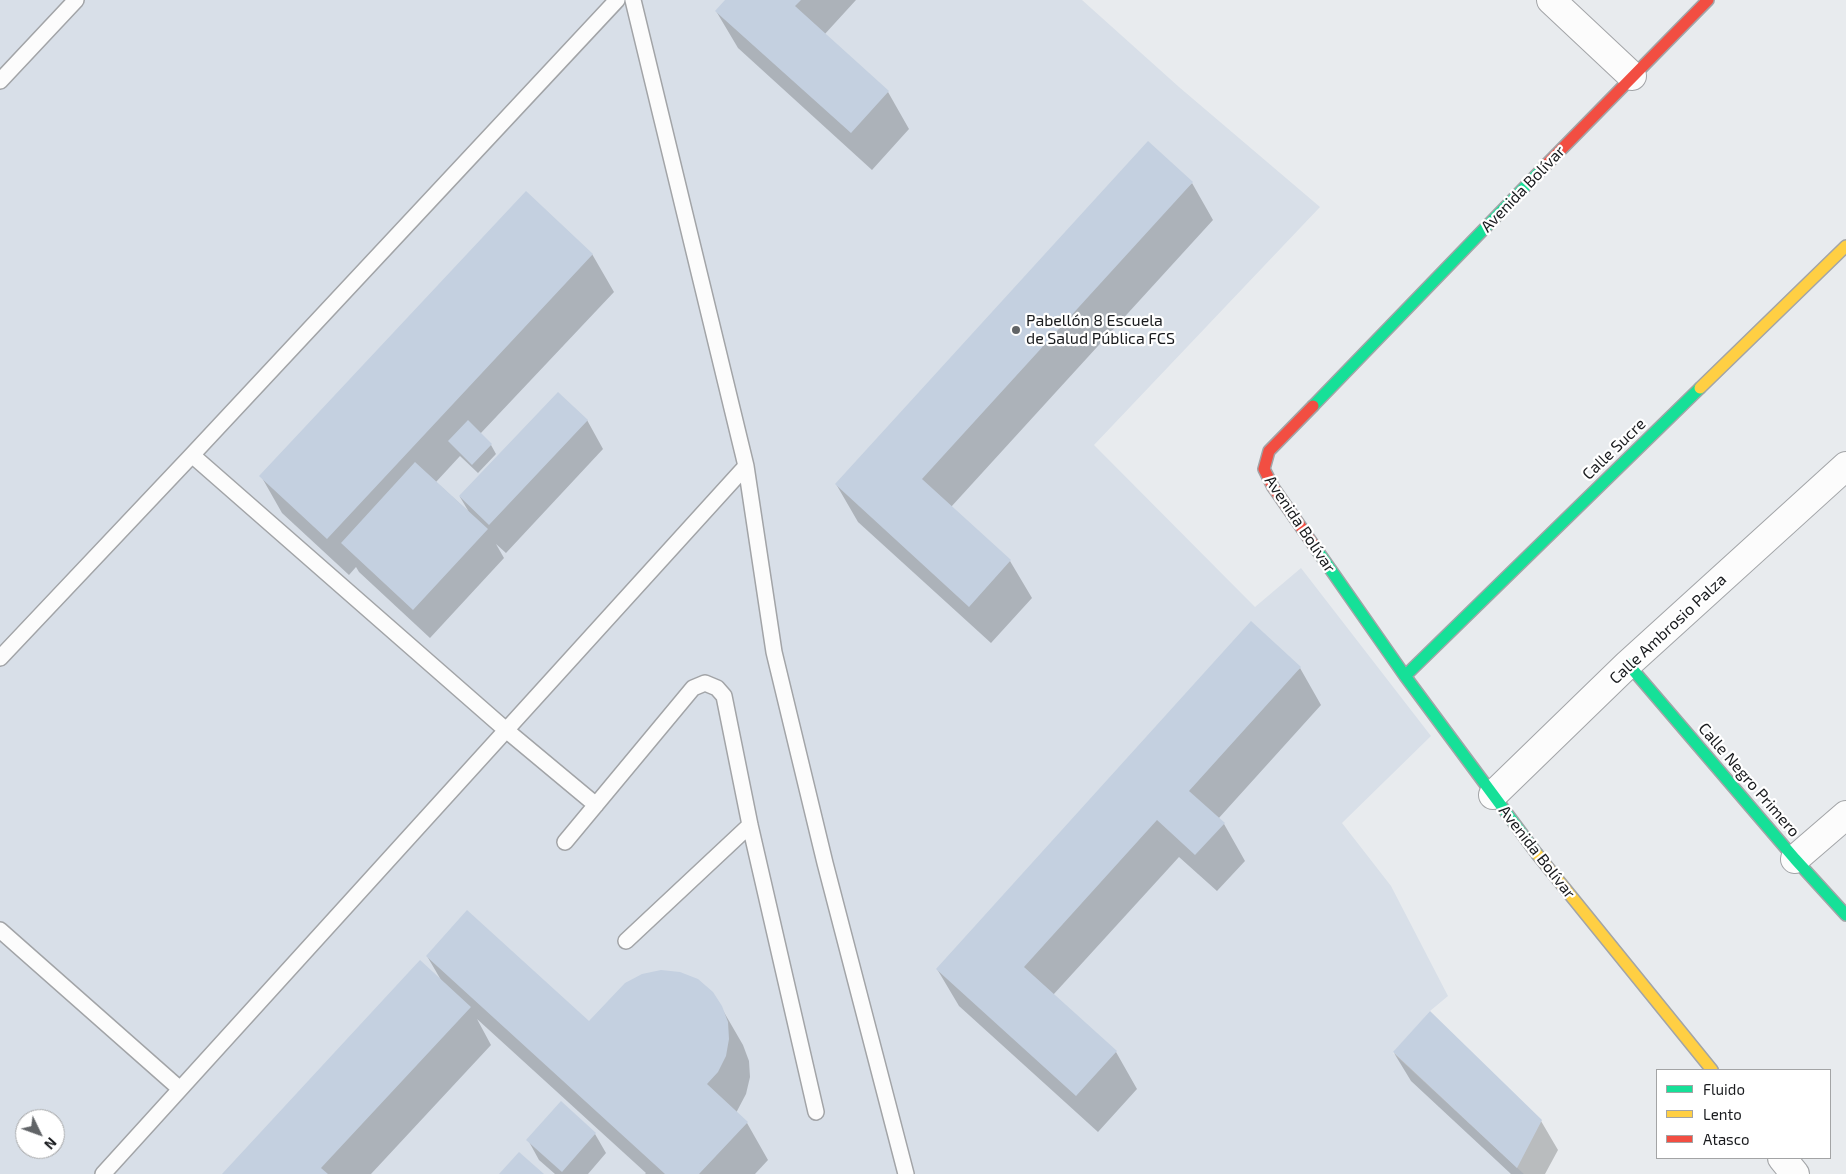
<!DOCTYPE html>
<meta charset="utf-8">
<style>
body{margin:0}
#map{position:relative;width:1846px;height:1174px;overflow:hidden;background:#e8ebee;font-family:"Exo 2",sans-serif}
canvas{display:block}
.legend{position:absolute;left:1656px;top:1069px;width:175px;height:90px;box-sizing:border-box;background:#fff;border:1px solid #a3a4a5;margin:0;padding:6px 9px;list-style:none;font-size:15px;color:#191b1e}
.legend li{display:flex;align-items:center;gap:10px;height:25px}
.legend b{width:25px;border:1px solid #a3a4a5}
.north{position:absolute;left:15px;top:1109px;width:50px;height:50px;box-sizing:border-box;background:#fff;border:1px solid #a3a4a5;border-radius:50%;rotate:132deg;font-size:14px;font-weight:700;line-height:20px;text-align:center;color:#191b1e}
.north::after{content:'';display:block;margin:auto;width:18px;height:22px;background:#616467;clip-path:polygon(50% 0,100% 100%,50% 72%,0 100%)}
</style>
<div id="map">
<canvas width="1846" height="1174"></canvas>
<ul class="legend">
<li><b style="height:6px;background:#16e098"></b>Fluido</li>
<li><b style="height:6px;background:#ffcf43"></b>Lento</li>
<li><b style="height:6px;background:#f24e42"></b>Atasco</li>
</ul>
<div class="north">N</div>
</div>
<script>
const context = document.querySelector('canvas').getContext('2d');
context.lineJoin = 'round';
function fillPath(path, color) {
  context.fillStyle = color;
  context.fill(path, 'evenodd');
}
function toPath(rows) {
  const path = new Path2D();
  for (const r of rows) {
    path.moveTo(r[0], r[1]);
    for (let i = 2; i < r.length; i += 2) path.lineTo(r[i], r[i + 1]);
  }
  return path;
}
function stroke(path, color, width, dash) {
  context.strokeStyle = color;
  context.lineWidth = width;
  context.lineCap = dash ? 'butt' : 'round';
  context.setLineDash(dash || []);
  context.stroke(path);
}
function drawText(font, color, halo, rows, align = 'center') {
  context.font = font + ' "Exo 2",sans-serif';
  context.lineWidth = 4.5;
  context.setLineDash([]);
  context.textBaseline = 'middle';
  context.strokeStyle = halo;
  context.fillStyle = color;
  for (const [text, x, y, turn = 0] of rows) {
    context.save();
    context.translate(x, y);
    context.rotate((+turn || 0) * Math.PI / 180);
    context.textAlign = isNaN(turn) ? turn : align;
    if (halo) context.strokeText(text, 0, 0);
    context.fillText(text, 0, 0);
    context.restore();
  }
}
const built = toPath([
 [0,0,1082,0,1179,87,1320,207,1094,445,1255,607,1301,568,1431,736,1342,823,1391,886,1448,996,1430,1011,1393,1053,1524,1174,0,1174],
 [25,1119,55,1119,55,1149,25,1149]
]);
const shadow = toPath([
 [727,0,856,0,824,35,888,92,909,129,872,170,738,48,716,11],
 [1192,183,1213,220,951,507,1010,561,1032,598,991,643,858,522,836,484],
 [592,254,614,292,480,434,491,445,496,454,478,473,460,456,436,482,469,512,460,497,587,420,603,449,506,553,496,544,504,558,430,638,359,572,356,567,349,575,282,513,261,476],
 [1300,668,1321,705,1218,819,1224,824,1245,861,1217,891,1179,857,1053,995,1116,1052,1137,1089,1098,1132,959,1006,937,969],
 [427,956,589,1023,721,1007,743,1045,749,1061,750,1077,746,1094,736,1113,747,1123,768,1160,755,1174,645,1174,646,1173,477,1019,491,1045,371,1174,223,1174,441,980],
 [1394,1053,1541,1121,1558,1150,1545,1174,1511,1174,1411,1081],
 [595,1134,606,1153,588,1174,555,1174,539,1160,528,1140]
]);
const building = toPath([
 [725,0,801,0,795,6,889,91,851,133,715,11],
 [1148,141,1193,182,922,479,1011,560,969,607,835,484],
 [526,191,593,254,327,539,259,476],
 [558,392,588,420,489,525,459,496],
 [468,420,492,444,472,465,448,441],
 [415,462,488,529,413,610,341,543],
 [1251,621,1301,667,1189,791,1225,823,1195,855,1157,820,1024,967,1117,1051,1076,1096,936,969],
 [467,910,589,1021,625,983,642,974,661,970,680,972,698,979,713,992,722,1006,728,1022,729,1039,726,1056,718,1072,707,1084,748,1122,699,1174,665,1174,426,956],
 [420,960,471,1007,321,1168,328,1174,222,1174],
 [1430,1011,1542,1120,1517,1168,1393,1052],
 [561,1101,596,1133,562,1172,526,1140],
 [519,1152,544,1174,499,1174]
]);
const lane = toPath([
 [633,0,746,466,774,652,825,863,906,1174],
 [0,81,76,0],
 [192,455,506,730,596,805],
 [0,658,192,455,617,0],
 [565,842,693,688,705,683,717,688,724,696,750,825,816,1112],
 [0,930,180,1089],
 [626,941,750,825],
 [103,1174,746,466]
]);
const street = toPath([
 [1551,0,1632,76],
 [1493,795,1628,664,1846,466],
 [1795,859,1846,815],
 [1782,1158,1795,1174]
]);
const fast = toPath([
 [1313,406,1544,167],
 [1317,550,1405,676,1537,854],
 [1628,664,1795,859,1846,915],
 [1405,676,1700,388]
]);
const slow = toPath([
 [1700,388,1846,246],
 [1537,854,1712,1070]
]);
const jam = toPath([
 [1544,167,1708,0],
 [1313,406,1269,451,1264,469,1273,487,1317,550]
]);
const markers = [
 [1016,330,5,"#616467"]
];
const streetNames = [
 ["Avenida Bolívar",1523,189,-46],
 ["Calle Sucre",1614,449,-44],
 ["Avenida Bolívar",1300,524,56],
 ["Calle Ambrosio Palza",1668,629,-43],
 ["Calle Negro Primero",1749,780,49],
 ["Avenida Bolívar",1537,852,52]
];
const poiNames = [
 ["Pabellón 8 Escuela",1026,321],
 ["de Salud Pública FCS",1026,339]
];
fillPath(built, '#d8dfe8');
fillPath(shadow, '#0003');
fillPath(building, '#c4d0e0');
stroke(lane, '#a2a4a7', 18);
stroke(street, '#a2a4a7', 30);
stroke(fast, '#a2a4a7', 14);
stroke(slow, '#a2a4a7', 14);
stroke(jam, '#a2a4a7', 14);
stroke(lane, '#fcfcfc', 15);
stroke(street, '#fcfcfc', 28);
stroke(fast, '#16e098', 11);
stroke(slow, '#ffcf43', 11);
stroke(jam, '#f24e42', 11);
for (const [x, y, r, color] of markers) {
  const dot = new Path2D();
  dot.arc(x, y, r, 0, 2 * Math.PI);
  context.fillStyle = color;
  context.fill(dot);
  stroke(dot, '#fff', 2);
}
drawText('16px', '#191b1e', '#fff', streetNames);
drawText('16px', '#191b1e', '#fff', poiNames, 'left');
</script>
